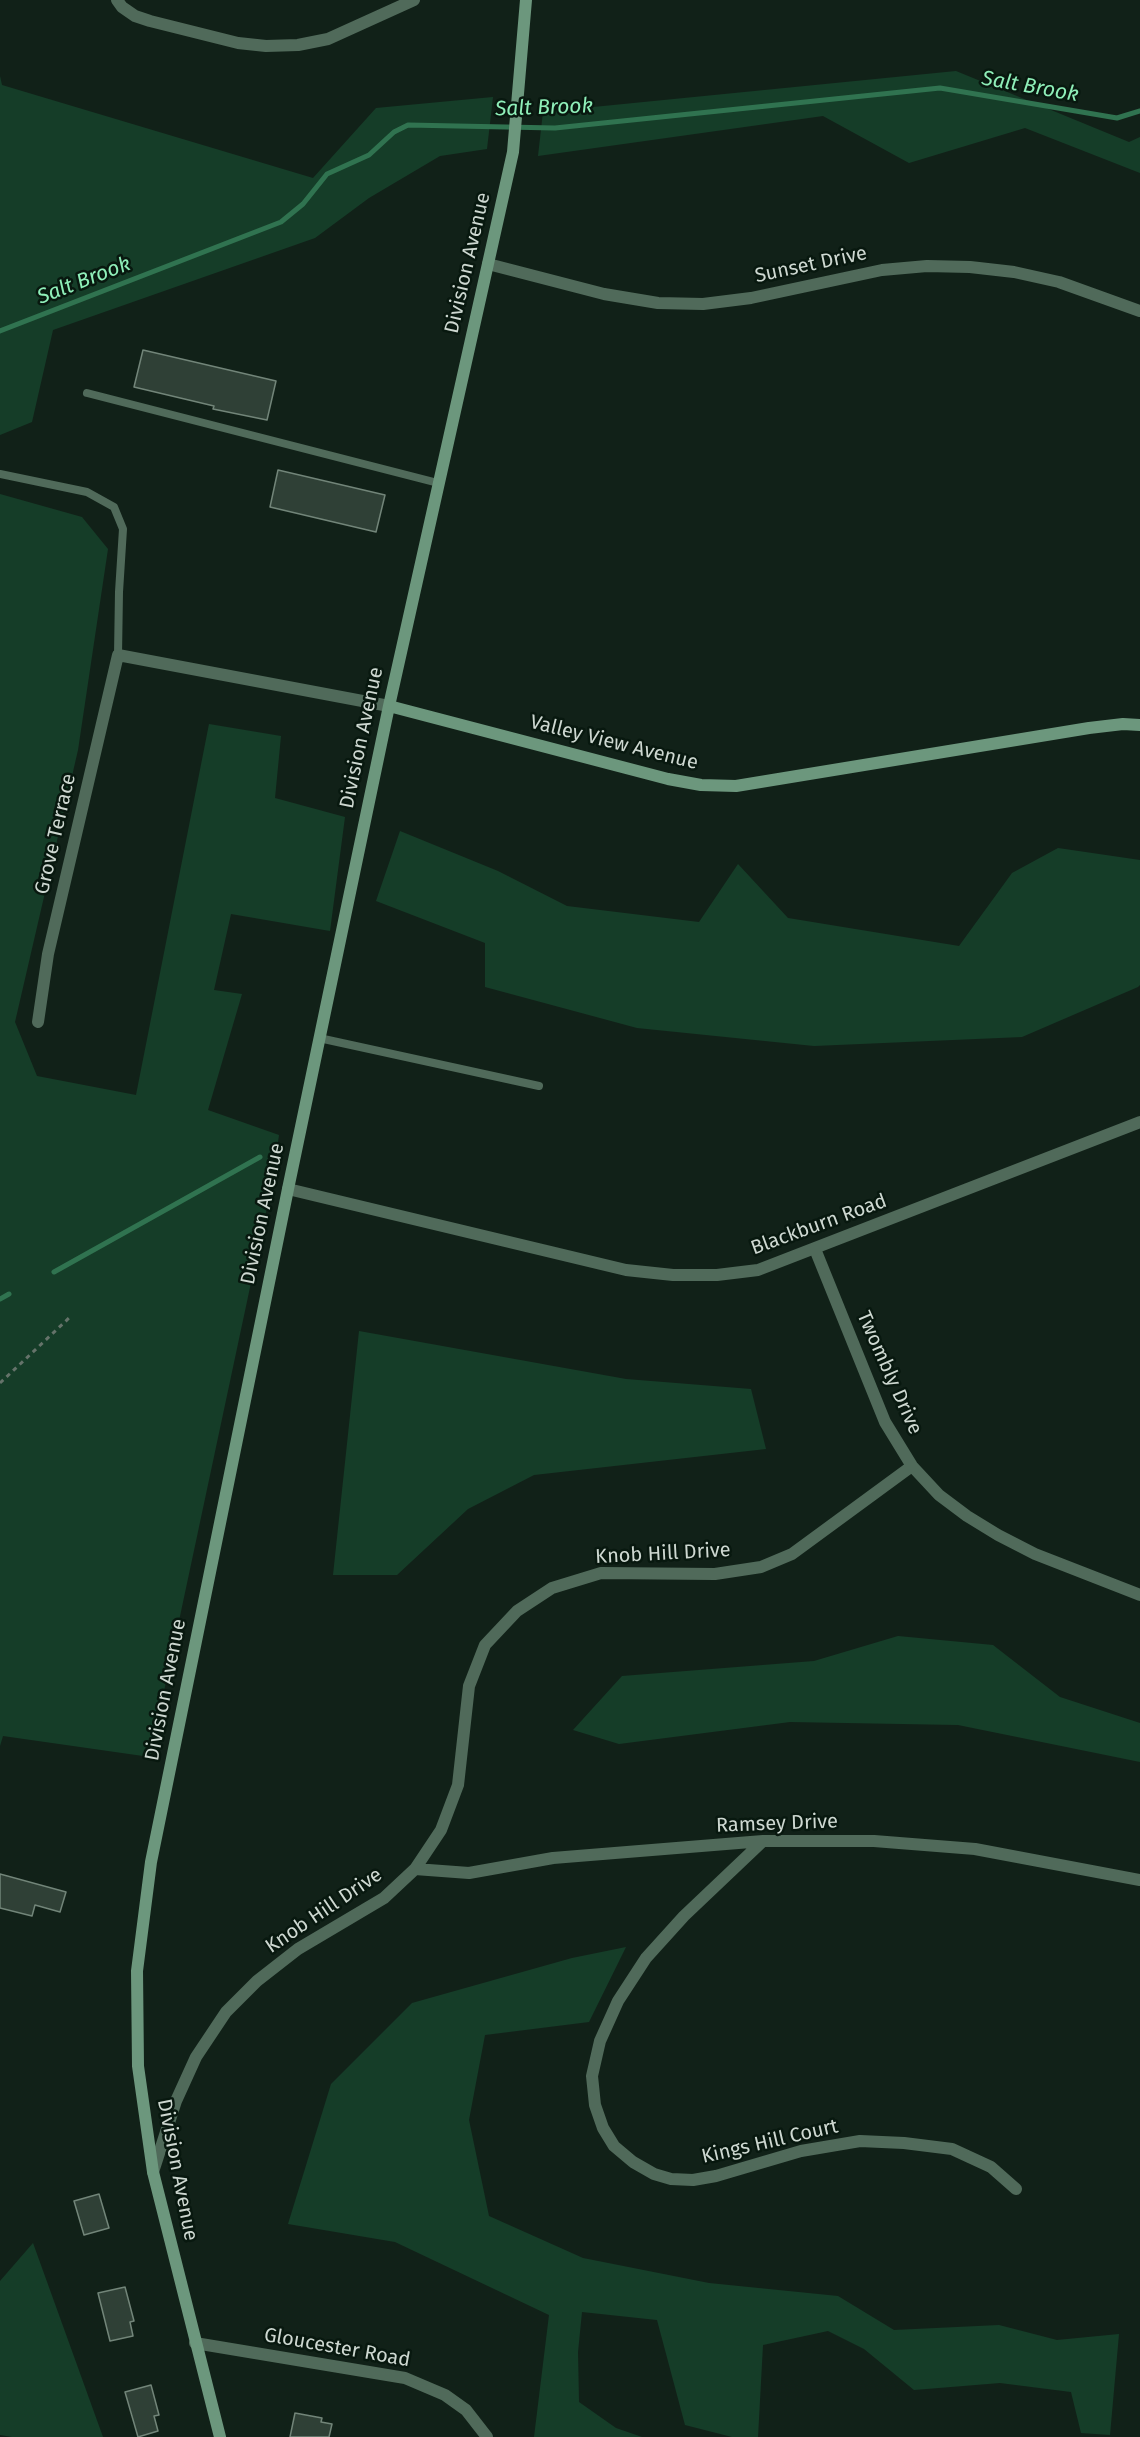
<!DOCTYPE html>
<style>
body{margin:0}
canvas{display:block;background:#112118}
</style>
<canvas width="1140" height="2437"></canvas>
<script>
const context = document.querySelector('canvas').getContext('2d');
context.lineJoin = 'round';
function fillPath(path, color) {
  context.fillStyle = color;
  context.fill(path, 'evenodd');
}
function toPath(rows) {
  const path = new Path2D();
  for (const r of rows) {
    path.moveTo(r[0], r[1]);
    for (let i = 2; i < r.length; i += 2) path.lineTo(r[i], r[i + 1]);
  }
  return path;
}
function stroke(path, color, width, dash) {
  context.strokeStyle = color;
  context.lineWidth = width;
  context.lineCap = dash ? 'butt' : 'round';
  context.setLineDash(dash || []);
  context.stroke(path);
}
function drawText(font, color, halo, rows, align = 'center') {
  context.font = font + ' "Fira Sans",sans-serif';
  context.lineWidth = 5;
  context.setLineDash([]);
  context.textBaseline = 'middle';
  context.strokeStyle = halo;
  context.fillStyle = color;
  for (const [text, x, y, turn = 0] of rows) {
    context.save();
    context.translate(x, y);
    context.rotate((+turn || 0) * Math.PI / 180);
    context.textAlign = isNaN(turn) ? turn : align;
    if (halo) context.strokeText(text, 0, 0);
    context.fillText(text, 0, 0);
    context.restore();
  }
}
const green = toPath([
 [956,71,1129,142,1140,137,1140,173,1025,128,909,163,823,116,538,156,543,112],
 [0,76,2,85,313,178,376,108,493,97,487,149,440,156,369,198,315,238,53,330,32,422,0,435],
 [0,494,82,517,108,549,78,750,15,1022,37,1076,136,1095,209,724,281,736,275,798,345,817,330,931,231,914,214,990,242,994,208,1110,279,1135,272,1184,150,1757,3,1736,0,1746],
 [400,831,498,871,567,906,699,922,738,864,788,918,959,946,1012,873,1058,848,1140,860,1140,985,1138,987,1022,1037,814,1046,637,1028,485,987,485,943,376,901],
 [359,1331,626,1379,751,1389,766,1449,534,1475,468,1509,397,1575,333,1575],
 [898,1636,993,1645,1060,1697,1140,1723,1140,1762,958,1725,790,1722,619,1744,573,1730,622,1676,814,1661],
 [626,1947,589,2022,485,2035,469,2120,489,2216,583,2258,709,2283,838,2296,894,2330,999,2325,1057,2340,1119,2334,1110,2435,1081,2433,1071,2392,1000,2383,914,2390,864,2349,828,2331,763,2345,758,2437,732,2437,685,2425,657,2320,582,2312,578,2352,579,2402,616,2428,642,2437,534,2437,549,2315,395,2242,288,2224,331,2084,412,2003,572,1958],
 [33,2243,103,2437,12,2437,0,2435,0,2281]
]);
const stream = toPath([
 [0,331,281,222,303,204,327,174,369,155,394,132,408,125,555,128,940,88,1117,118,1140,111],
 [54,1272,260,1157],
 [0,1299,9,1294]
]);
const building = toPath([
 [143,350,276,381,267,420,213,409,214,406,134,387,143,350],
 [278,470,385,495,376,532,270,507,278,470],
 [0,1874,66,1892,60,1912,35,1905,32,1916,0,1908,0,1874],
 [99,2194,109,2228,84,2235,74,2201,99,2194],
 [125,2287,134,2321,130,2322,133,2336,110,2341,98,2293,125,2287],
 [151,2385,159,2415,154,2416,158,2431,138,2437,125,2392,151,2385],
 [295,2413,322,2418,321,2422,332,2424,329,2437,290,2437,295,2413]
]);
const path = toPath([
 [0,1383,69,1318]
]);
const lane = toPath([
 [87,393,438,483],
 [0,474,87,492,114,507,123,529,119,592,118,655],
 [319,1038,539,1086]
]);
const street = toPath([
 [117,0,122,7,135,16,150,21,238,43,266,46,298,45,328,39,414,0],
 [488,264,604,294,658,303,703,304,751,298,882,270,927,266,970,267,1014,272,1059,282,1140,311],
 [38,1022,48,954,118,655,389,706],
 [288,1189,626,1270,673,1275,717,1275,758,1270,1140,1122],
 [815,1249,885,1422,912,1466,939,1495,967,1516,998,1535,1035,1554,1140,1595],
 [763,1841,684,1916,646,1958,618,2001,600,2041,592,2076,595,2105,603,2128,614,2146,633,2162,654,2174,671,2179,693,2180,716,2176,801,2151,860,2141,904,2143,952,2149,991,2167,1016,2189],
 [415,1869,469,1873,553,1858,763,1841,874,1841,975,1849,1140,1880],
 [153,2172,176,2101,196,2057,226,2012,257,1981,298,1949,384,1898,415,1869,441,1830,458,1785,469,1686,485,1645,517,1611,552,1588,601,1573,715,1574,761,1567,792,1554,912,1466],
 [195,2343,405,2378,445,2395,466,2410,487,2437]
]);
const secondary = toPath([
 [389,706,668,779,701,785,736,786,1089,728,1123,724,1140,725],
 [220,2437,153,2172,138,2066,137,1971,151,1862,288,1189,389,706,513,152,526,0]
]);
const streetNames = [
 ["Division Avenue",468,263,-77],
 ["Sunset Drive",811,265,-12],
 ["Division Avenue",362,738,-78],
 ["Valley View Avenue",614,743,14],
 ["Grove Terrace",56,834,-77],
 ["Division Avenue",263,1214,-78],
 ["Blackburn Road",819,1225,-20],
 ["Twombly Drive",889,1373,66],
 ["Knob Hill Drive",663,1554,-3],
 ["Division Avenue",166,1690,-79],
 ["Ramsey Drive",777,1824,-2],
 ["Knob Hill Drive",324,1911,-34],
 ["Kings Hill Court",770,2142,-13],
 ["Division Avenue",177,2170,79],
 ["Gloucester Road",337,2348,10]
];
const waterNames = [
 ["Salt Brook",1030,87,10],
 ["Salt Brook",544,108,-2],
 ["Salt Brook",84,281,-21]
];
fillPath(green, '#153d28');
stroke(stream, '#307350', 5);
fillPath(building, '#2f4036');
stroke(building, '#728579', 1.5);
stroke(path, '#65736a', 3, [4.5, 4.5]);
stroke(lane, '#506a5a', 8);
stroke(street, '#506a5a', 12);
stroke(secondary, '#6c977d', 12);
drawText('20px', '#ced8d1', '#08180f', streetNames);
drawText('italic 21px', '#8fefb9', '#08180f', waterNames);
</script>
